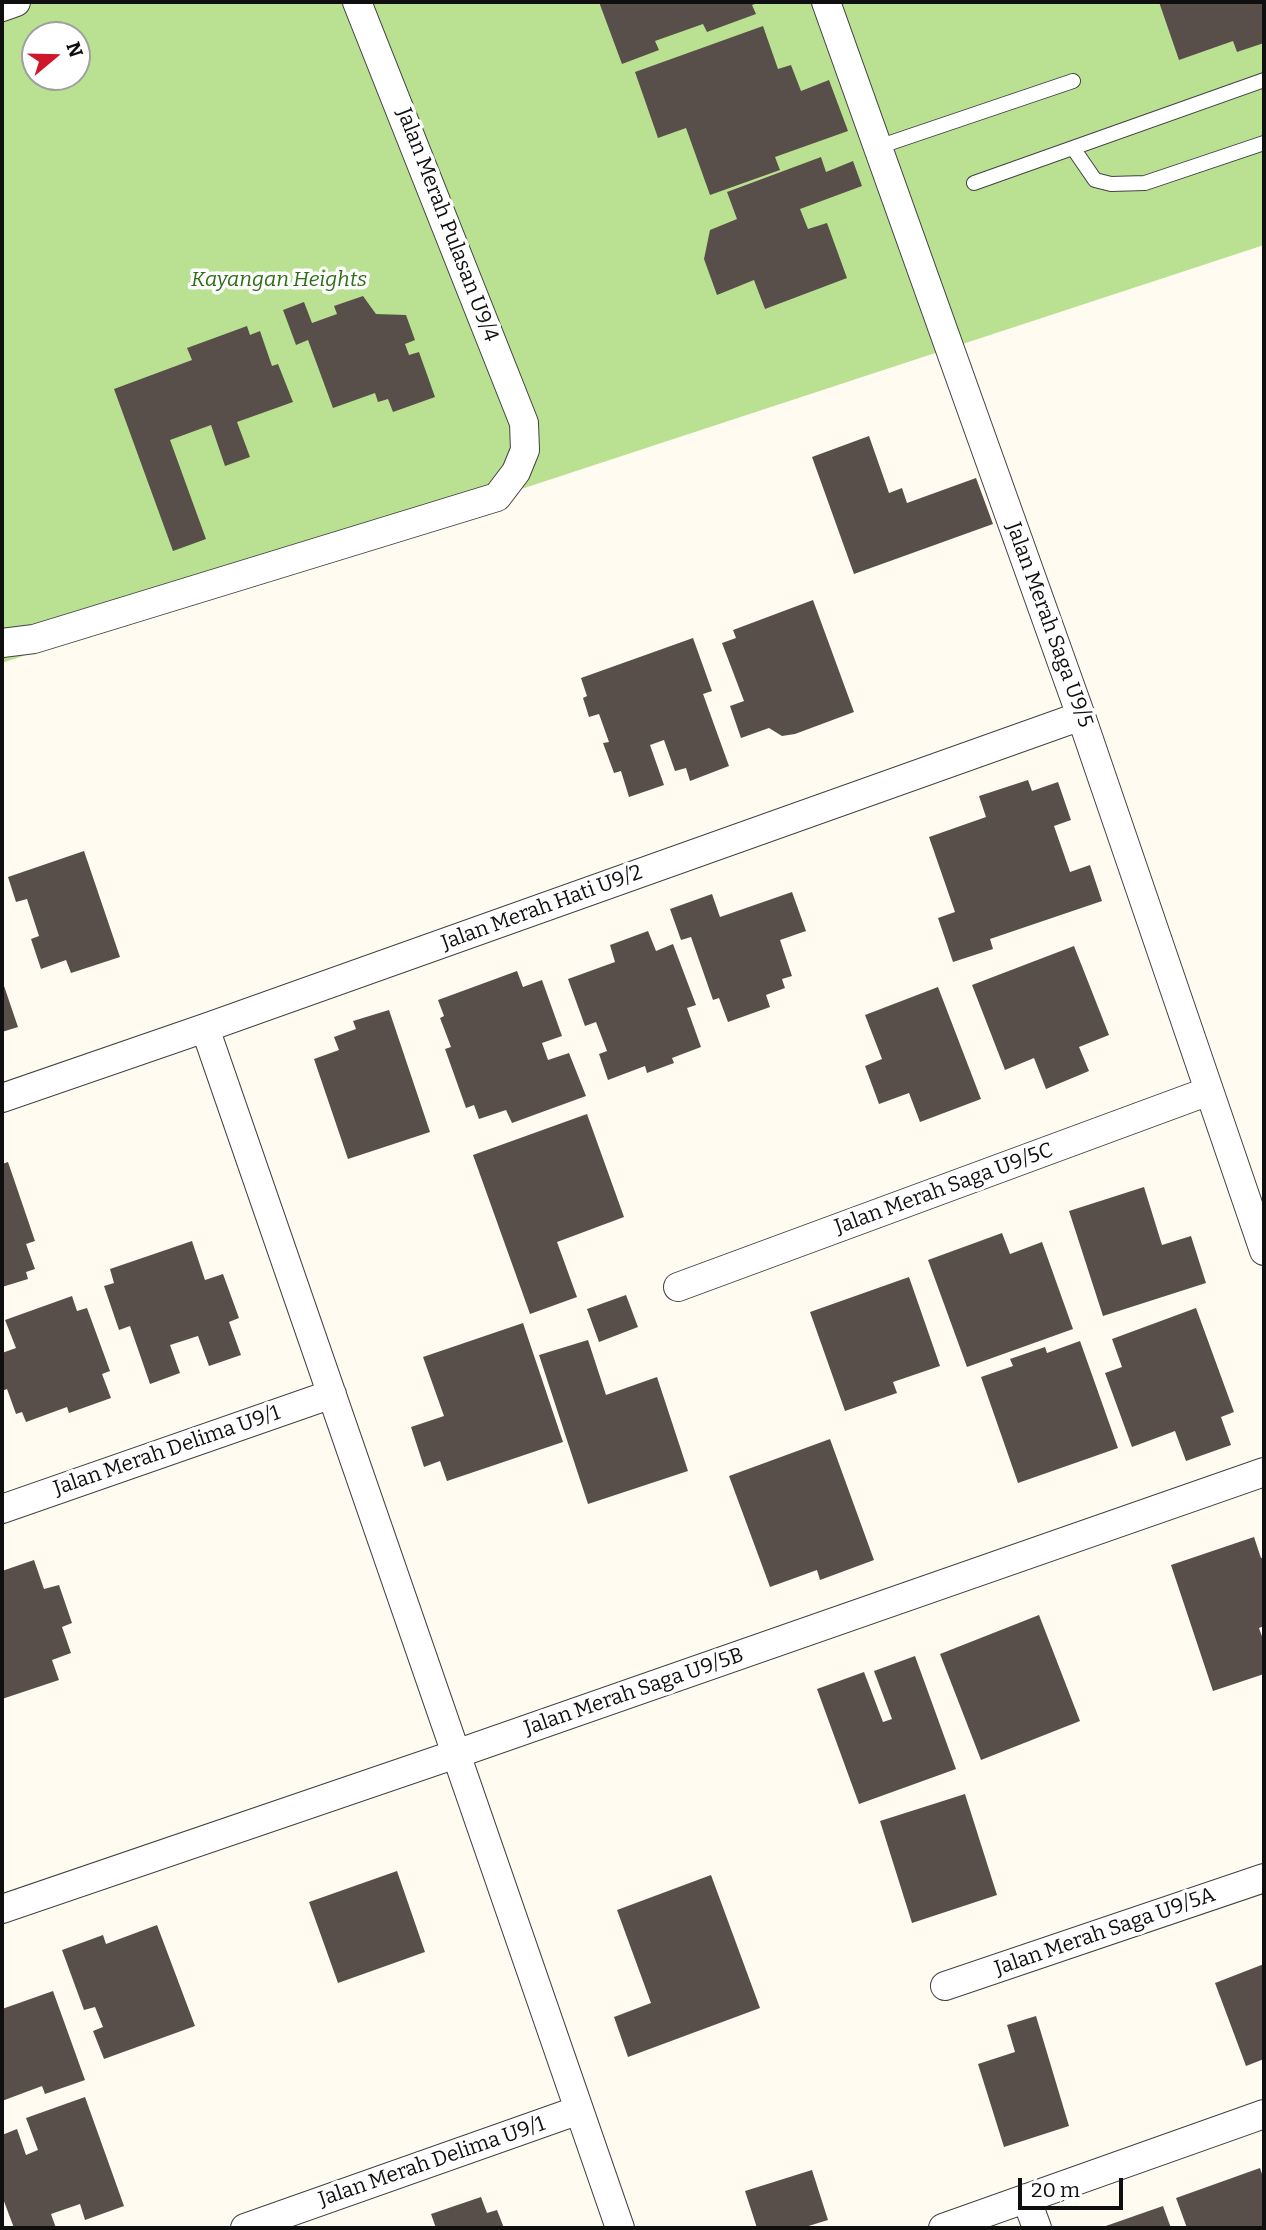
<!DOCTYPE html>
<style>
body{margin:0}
#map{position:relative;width:1266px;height:2230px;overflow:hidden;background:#fffbf0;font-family:Bitter,serif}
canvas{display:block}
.frame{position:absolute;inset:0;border:4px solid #0f0f0f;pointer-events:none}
.north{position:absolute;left:21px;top:21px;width:70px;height:70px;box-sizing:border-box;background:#fff;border:2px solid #9f9f9f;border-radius:50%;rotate:71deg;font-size:19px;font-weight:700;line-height:28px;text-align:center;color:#0f0f0f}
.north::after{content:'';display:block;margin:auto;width:24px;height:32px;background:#ce172b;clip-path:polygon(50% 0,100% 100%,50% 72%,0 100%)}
.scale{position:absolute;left:1018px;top:2178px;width:105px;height:32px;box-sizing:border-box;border:4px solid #0f0f0f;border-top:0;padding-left:9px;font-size:21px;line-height:24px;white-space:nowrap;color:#0f0f0f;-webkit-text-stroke:5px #fff;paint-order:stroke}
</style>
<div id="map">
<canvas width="1266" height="2230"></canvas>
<div class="frame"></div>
<div class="north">N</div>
<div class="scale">20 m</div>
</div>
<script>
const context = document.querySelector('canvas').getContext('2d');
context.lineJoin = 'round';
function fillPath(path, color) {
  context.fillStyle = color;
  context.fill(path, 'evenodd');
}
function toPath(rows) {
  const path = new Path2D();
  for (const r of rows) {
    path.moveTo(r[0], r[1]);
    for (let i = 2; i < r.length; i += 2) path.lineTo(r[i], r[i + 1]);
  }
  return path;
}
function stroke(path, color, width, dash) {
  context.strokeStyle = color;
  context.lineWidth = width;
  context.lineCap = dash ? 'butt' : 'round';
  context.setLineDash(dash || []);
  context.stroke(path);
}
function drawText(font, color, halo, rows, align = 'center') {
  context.font = font + ' Bitter,serif';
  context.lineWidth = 7;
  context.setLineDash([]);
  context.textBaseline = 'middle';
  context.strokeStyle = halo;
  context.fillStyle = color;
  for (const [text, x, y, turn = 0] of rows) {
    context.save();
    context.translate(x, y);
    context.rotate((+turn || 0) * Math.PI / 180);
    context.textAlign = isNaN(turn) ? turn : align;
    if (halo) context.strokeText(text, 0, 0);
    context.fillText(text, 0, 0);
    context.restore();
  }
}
const forest = toPath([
 [2,2,1264,2,1264,245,497,497,2,663],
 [35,35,77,35,77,77,35,77]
]);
const building = toPath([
 [599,2,760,2,752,5,756,14,707,32,703,24,655,41,659,50,622,64],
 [1159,2,1264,2,1264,43,1237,52,1233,41,1179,60],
 [763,26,778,69,791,65,801,91,829,80,848,131,775,157,780,170,710,195,686,128,658,138,635,72],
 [821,157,826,172,853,161,862,186,800,209,808,229,827,223,847,278,765,309,754,280,717,295,704,259,710,230,737,219,727,192],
 [363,296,376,314,406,315,415,340,405,344,409,355,419,352,435,397,393,412,388,399,378,402,375,393,333,408,308,340,296,345,283,310,304,302,312,323,337,314,334,306],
 [247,326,250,335,260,331,272,366,278,364,293,402,237,422,250,457,225,466,211,425,170,440,206,539,173,551,114,389,192,360,187,348],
 [869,436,889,493,902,488,907,503,976,478,993,524,854,574,812,457],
 [813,600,854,712,795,734,782,736,769,728,741,738,730,706,744,701,722,643,736,638,733,630],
 [693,638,712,691,703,694,729,766,690,781,686,768,675,771,664,740,650,745,664,785,629,797,621,771,614,773,603,743,609,742,599,714,589,717,583,698,587,696,581,678],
 [1028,780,1032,791,1058,782,1071,820,1054,826,1070,872,1090,865,1102,901,990,939,993,949,953,962,938,918,955,912,929,837,986,817,979,796],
 [84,851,120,957,71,973,66,960,41,969,31,939,39,936,27,899,16,902,8,877],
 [792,892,806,931,780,940,792,976,782,979,785,988,766,995,770,1007,728,1022,719,998,713,1000,691,937,681,940,670,909,712,894,720,917],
 [648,931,656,951,673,944,696,1005,687,1008,701,1047,672,1058,674,1063,647,1073,645,1066,608,1080,599,1054,607,1051,596,1022,585,1026,568,979,615,962,610,945],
 [1074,946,1109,1035,1079,1047,1089,1071,1046,1089,1034,1058,1005,1070,972,985],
 [517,971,523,987,542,980,562,1036,542,1043,548,1060,569,1053,586,1096,512,1123,506,1110,479,1119,474,1105,466,1108,445,1049,451,1047,440,1018,444,1016,438,1000],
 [2,980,18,1027,2,1032],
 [938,987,981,1099,920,1122,909,1093,879,1104,865,1066,882,1059,865,1015],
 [389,1010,430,1132,348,1159,314,1059,339,1050,334,1037,356,1029,353,1021],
 [587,1114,624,1217,557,1242,577,1297,530,1314,473,1155],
 [8,1162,35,1241,26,1244,35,1269,26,1272,28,1279,2,1287,2,1164],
 [1144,1187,1162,1245,1191,1236,1206,1283,1103,1316,1069,1211],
 [1002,1233,1010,1254,1042,1242,1073,1329,967,1367,928,1260],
 [192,1241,205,1280,223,1274,239,1318,229,1322,241,1355,209,1366,198,1336,170,1345,180,1373,150,1384,130,1326,119,1330,104,1286,114,1283,110,1269],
 [909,1277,940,1366,893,1382,897,1393,845,1411,810,1312],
 [626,1295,638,1327,599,1342,587,1309],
 [72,1296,77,1311,87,1308,110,1371,102,1374,111,1398,69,1413,67,1407,26,1422,22,1412,16,1414,7,1389,2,1391,2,1353,16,1348,5,1320],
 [1196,1308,1234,1412,1221,1417,1231,1445,1186,1461,1175,1431,1132,1447,1105,1373,1122,1367,1112,1339],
 [523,1323,563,1442,447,1481,440,1461,424,1467,411,1427,444,1416,423,1357],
 [588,1340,606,1395,657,1377,688,1471,588,1504,539,1355],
 [1080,1341,1118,1448,1018,1483,981,1377,1013,1366,1010,1359,1045,1347,1047,1353],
 [830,1439,874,1560,820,1580,817,1570,770,1587,729,1476],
 [1254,1537,1261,1558,1264,1557,1264,1626,1259,1628,1264,1642,1264,1674,1213,1691,1171,1565],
 [34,1560,44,1589,59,1585,72,1623,62,1627,71,1653,52,1660,59,1680,2,1699,2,1571],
 [1039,1615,1080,1721,981,1760,940,1654],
 [915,1656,956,1769,859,1804,817,1689,864,1672,883,1722,892,1719,874,1671],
 [965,1794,997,1895,912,1923,880,1821],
 [397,1871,425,1952,338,1983,309,1902],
 [711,1875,760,2008,628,2057,614,2017,651,2003,617,1910],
 [157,1925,195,2026,104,2059,93,2031,103,2027,95,2007,84,2010,62,1950,103,1935,106,1944],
 [1264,1964,1264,2059,1246,2066,1215,1983],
 [53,1991,85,2080,45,2094,42,2086,2,2101,2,2009],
 [1036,2016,1069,2126,1004,2147,978,2064,1015,2052,1007,2025],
 [85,2097,124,2206,85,2220,80,2204,51,2214,56,2228,14,2228,2,2196,2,2135,17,2129,26,2155,38,2150,26,2118],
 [1260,2168,1264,2180,1264,2228,1187,2228,1176,2198],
 [812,2170,828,2220,802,2228,757,2228,745,2191],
 [481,2197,487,2213,497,2210,504,2228,436,2228,431,2214],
 [1163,2206,1171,2228,1100,2228]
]);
const lane = toPath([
 [878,147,1073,81],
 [1073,148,1095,180,1111,184,1145,183,1264,143],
 [974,183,1264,80]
]);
const street = toPath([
 [826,2,1081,716,1264,1251],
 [2,7,16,2],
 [2,643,34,639,497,497,516,472,525,450,524,423,357,2],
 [205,1028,620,2228],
 [2,1098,205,1028,1081,716],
 [678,1287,1209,1091],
 [2,1509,332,1394],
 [2,1909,456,1754,1264,1472],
 [945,1986,1264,1878],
 [1026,2198,1037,2228],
 [245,2228,579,2110],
 [943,2228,1264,2114]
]);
const streetNames = [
 ["Jalan Merah Pulasan U9/4",447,225,69],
 ["Jalan Merah Saga U9/5",1049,625,70],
 ["Jalan Merah Hati U9/2",542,908,-20],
 ["Jalan Merah Saga U9/5C",944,1189,-20],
 ["Jalan Merah Delima U9/1",167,1451,-19],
 ["Jalan Merah Saga U9/5B",634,1692,-19],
 ["Jalan Merah Saga U9/5A",1105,1932,-19],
 ["Jalan Merah Delima U9/1",432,2162,-19]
];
const parkNames = [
 ["Kayangan Heights",279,280]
];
fillPath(forest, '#bae192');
fillPath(building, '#594f4a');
stroke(lane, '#424242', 16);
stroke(street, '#424242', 30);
stroke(lane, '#fff', 14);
stroke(street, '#fff', 28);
drawText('21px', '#0f0f0f', '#fff', streetNames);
drawText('italic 21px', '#2e6e17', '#fff', parkNames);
</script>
